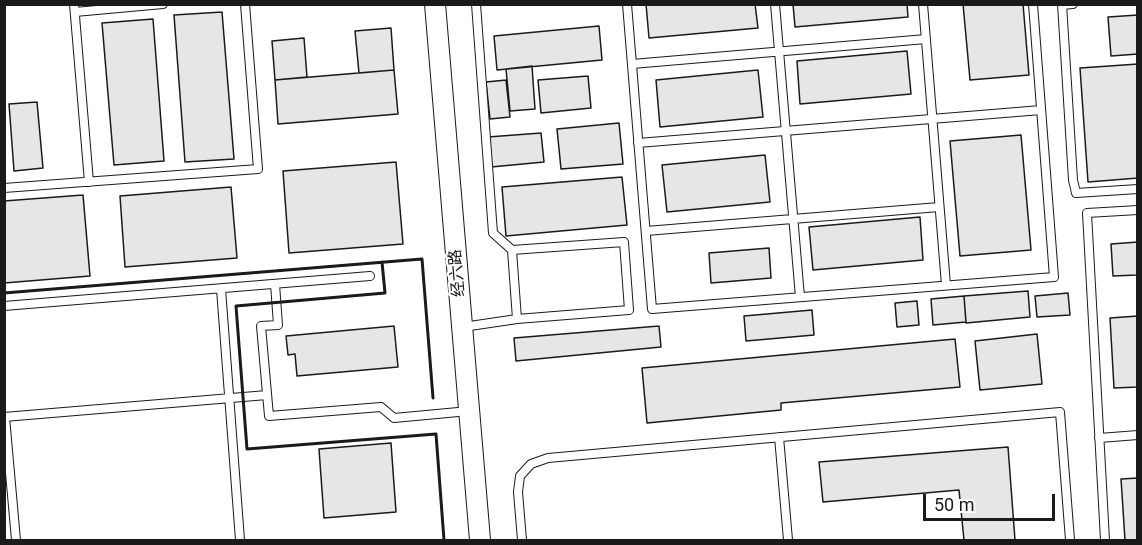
<!DOCTYPE html>
<meta charset="utf-8">
<style>
body{margin:0}
#map{position:relative;width:1142px;height:545px;overflow:hidden;background:#fff;font-family:Roboto,sans-serif}
canvas{display:block}
.frame{position:absolute;inset:0;border:6px solid #1a1a1a;pointer-events:none}
.scale{position:absolute;left:923px;top:494px;width:132px;height:27px;box-sizing:border-box;border:3px solid #1a1a1a;border-top:0;padding-left:8px;font-size:18px;line-height:21px;white-space:nowrap;color:#1a1a1a;-webkit-text-stroke:4px #fff;paint-order:stroke}
</style>
<div id="map">
<canvas width="1142" height="545"></canvas>
<div class="frame"></div>
<div class="scale">50 m</div>
</div>
<script>
const context = document.querySelector('canvas').getContext('2d');
context.lineJoin = 'round';
function fillPath(path, color) {
  context.fillStyle = color;
  context.fill(path, 'evenodd');
}
function toPath(rows) {
  const path = new Path2D();
  for (const r of rows) {
    path.moveTo(r[0], r[1]);
    for (let i = 2; i < r.length; i += 2) path.lineTo(r[i], r[i + 1]);
  }
  return path;
}
function stroke(path, color, width, dash) {
  context.strokeStyle = color;
  context.lineWidth = width;
  context.lineCap = dash ? 'butt' : 'round';
  context.setLineDash(dash || []);
  context.stroke(path);
}
function drawText(font, color, halo, rows, align = 'center') {
  context.font = font + ' Roboto,"Noto Sans SC",sans-serif';
  context.lineWidth = 4.5;
  context.setLineDash([]);
  context.textBaseline = 'middle';
  context.strokeStyle = halo;
  context.fillStyle = color;
  for (const [text, x, y, turn = 0] of rows) {
    context.save();
    context.translate(x, y);
    context.rotate((+turn || 0) * Math.PI / 180);
    context.textAlign = isNaN(turn) ? turn : align;
    if (halo) context.strokeText(text, 0, 0);
    context.fillText(text, 0, 0);
    context.restore();
  }
}
const building = toPath([
 [646,4,755,4,758,28,649,38,646,4],
 [793,4,907,4,908,17,795,27,793,4],
 [963,4,1023,4,1029,75,970,80,963,4],
 [222,12,234,159,185,162,174,15,222,12],
 [1138,15,1138,54,1111,56,1108,17,1138,15],
 [153,19,164,161,114,165,102,23,153,19],
 [599,26,602,60,497,70,494,36,599,26],
 [391,28,394,70,359,73,355,31,391,28],
 [304,38,307,77,275,80,272,41,304,38],
 [907,51,911,94,800,104,797,61,907,51],
 [1138,64,1138,178,1088,182,1080,68,1138,64],
 [532,66,535,109,510,111,506,69,532,66],
 [394,70,398,114,278,124,275,80,394,70],
 [758,70,763,117,660,127,656,80,758,70],
 [588,76,591,108,541,113,538,80,588,76],
 [506,80,510,117,490,119,486,82,506,80],
 [37,102,43,168,14,171,9,104,37,102],
 [619,123,623,164,561,169,557,129,619,123],
 [541,133,544,162,491,167,488,137,541,133],
 [1021,135,1031,250,960,256,950,141,1021,135],
 [765,155,770,202,667,212,662,165,765,155],
 [396,162,403,244,289,253,283,171,396,162],
 [622,177,627,225,506,236,502,187,622,177],
 [231,187,237,258,125,267,120,196,231,187],
 [83,195,90,276,4,283,4,201,83,195],
 [920,217,923,260,813,270,809,227,920,217],
 [1138,242,1138,275,1113,276,1111,244,1138,242],
 [769,248,771,278,711,283,709,253,769,248],
 [1028,291,1030,317,966,323,964,296,1028,291],
 [1068,293,1070,315,1037,317,1035,296,1068,293],
 [964,296,966,322,933,325,931,299,964,296],
 [917,301,919,325,897,327,895,303,917,301],
 [812,310,814,335,746,341,744,316,812,310],
 [1138,316,1138,387,1114,388,1110,318,1138,316],
 [394,326,398,367,297,376,295,354,288,355,286,336,394,326],
 [659,326,661,347,516,361,514,338,659,326],
 [1037,334,1042,384,980,390,975,341,1037,334],
 [955,339,960,387,781,403,781,410,647,423,642,368,955,339],
 [391,443,396,512,324,518,319,449,391,443],
 [1008,447,1015,540,964,540,959,490,823,502,819,462,1008,447],
 [1138,478,1138,540,1125,540,1121,479,1138,478]
]);
const service = toPath([
 [74,4,89,182],
 [476,4,493,233,512,250,517,319],
 [627,4,652,309,1054,277,1033,4],
 [775,4,800,297],
 [923,4,946,285],
 [1062,4,1073,180,1076,193,1138,189],
 [1062,5,1073,4],
 [75,12,163,4],
 [632,64,926,39],
 [638,143,1041,110],
 [4,188,258,169,245,4],
 [646,231,939,207],
 [275,284,278,325,261,326,269,416,381,407,394,418,469,411],
 [221,289,240,540],
 [4,306,370,276],
 [463,327,517,319,629,310,624,242,512,250],
 [4,417,267,395],
 [5,417,16,540],
 [779,437,788,540],
 [1099,438,1138,435],
 [522,540,518,492,520,476,531,464,548,458,1060,412,1070,540],
 [1105,540,1087,213,1138,210]
]);
const tertiary = toPath([
 [435,4,480,540]
]);
const wall = toPath([
 [382,262,385,293,236,306,247,449,436,434,444,540],
 [4,293,422,259,433,398]
]);
const streetNames = [
 ["经六路",458,273,-95]
];
fillPath(building, '#e6e6e6');
stroke(building, '#1a1a1a', 1.5);
stroke(service, '#1a1a1a', 10);
stroke(tertiary, '#1a1a1a', 22);
stroke(service, '#fff', 8);
stroke(tertiary, '#fff', 20);
stroke(wall, '#1a1a1a', 3);
drawText('16px', '#1a1a1a', '#fff', streetNames);
</script>
